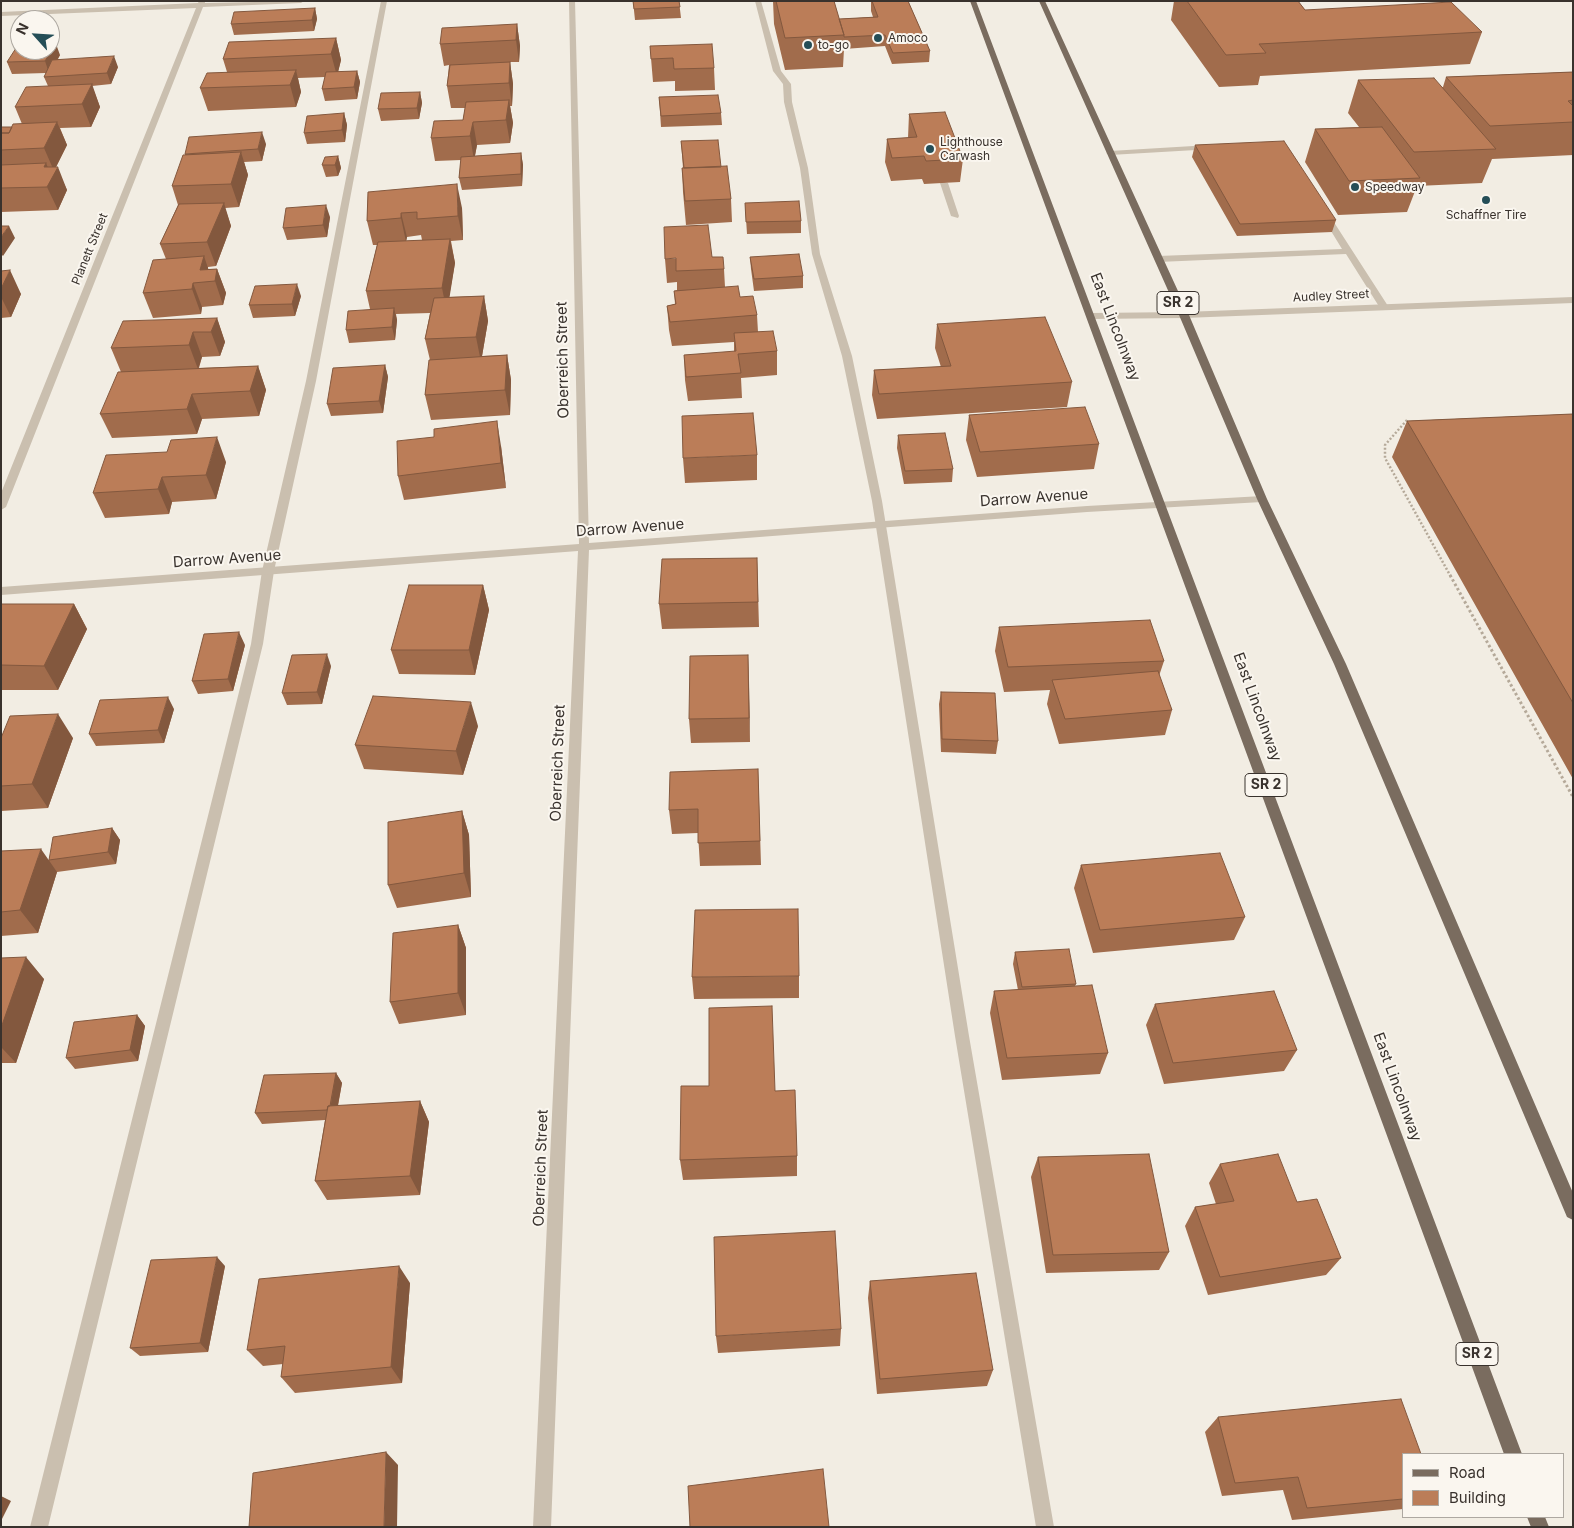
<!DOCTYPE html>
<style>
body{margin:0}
#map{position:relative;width:1574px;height:1528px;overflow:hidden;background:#f2ede3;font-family:Inter,sans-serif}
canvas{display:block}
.frame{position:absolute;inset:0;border:2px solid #39322d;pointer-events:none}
.legend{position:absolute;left:1402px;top:1453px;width:162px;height:65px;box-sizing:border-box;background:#faf6ef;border:1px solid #ada8a1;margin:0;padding:6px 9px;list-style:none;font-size:15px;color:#39322d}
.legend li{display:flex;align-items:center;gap:10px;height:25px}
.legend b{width:25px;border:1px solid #ada8a1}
.north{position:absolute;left:10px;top:10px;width:50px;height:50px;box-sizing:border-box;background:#faf6ef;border:1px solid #ada8a1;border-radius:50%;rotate:296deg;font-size:14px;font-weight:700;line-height:20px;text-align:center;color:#39322d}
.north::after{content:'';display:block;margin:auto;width:18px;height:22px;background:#254e57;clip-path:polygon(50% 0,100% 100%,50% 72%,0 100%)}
</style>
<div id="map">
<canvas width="1574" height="1528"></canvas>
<div class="frame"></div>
<ul class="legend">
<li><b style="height:6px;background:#7a6c5f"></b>Road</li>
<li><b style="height:14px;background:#bb7d58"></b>Building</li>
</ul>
<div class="north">N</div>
</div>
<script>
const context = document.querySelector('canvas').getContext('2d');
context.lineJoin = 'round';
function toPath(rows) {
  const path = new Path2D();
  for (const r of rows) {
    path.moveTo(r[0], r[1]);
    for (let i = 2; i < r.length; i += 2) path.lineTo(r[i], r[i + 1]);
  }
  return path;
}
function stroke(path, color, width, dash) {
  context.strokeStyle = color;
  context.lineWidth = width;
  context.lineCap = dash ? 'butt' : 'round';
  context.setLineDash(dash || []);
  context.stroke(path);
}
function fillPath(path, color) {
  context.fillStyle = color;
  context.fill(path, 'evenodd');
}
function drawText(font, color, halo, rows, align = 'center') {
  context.font = font + ' Inter,sans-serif';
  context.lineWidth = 4;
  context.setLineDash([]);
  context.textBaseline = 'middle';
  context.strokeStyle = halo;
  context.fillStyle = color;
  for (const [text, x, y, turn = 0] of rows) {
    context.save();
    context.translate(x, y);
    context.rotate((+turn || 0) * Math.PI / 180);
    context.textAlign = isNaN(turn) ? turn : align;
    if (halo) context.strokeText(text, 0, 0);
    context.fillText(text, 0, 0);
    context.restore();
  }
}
const pathFar1 = toPath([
 [1407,420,1385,445,1385,458,1451,577]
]);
const path = toPath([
 [1450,575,1573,797]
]);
const lane = toPath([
 [381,1,387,1,316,381,274,571,263,644,48,1527,30,1527,251,644,262,571,306,381,381,1],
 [755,1,761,1,781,71,791,84,792,102,808,168,820,254,852,356,882,501,969,1036,1054,1527,1036,1527,955,1036,872,501,842,356,812,254,800,168,784,102,783,84,773,71,755,1],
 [1210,145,1213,145,1213,149,1110,155,1106,153,1110,151,1210,145],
 [941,181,948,183,959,216,958,218,951,216,940,183,941,181],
 [1321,211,1328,213,1388,306,1386,308,1380,308,1346,254,1158,262,1154,259,1158,256,1342,249,1320,213,1321,211]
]);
const street = toPath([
 [199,1,205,1,205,3,304,1,301,3,203,7,6,507,1,510,1,493,196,8,1,16,1,12,198,3,199,1],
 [569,1,575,1,589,543,1087,506,1262,496,1267,499,1262,502,1087,512,589,550,551,1527,533,1527,578,551,1,595,1,587,579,544,569,1],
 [1573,297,1573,303,1184,318,1091,319,1086,316,1091,313,1184,312,1573,297]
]);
const primary = toPath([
 [970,1,976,1,1522,1454,1504,1454,970,1],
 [1039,1,1045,1,1189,315,1267,499,1346,664,1573,1193,1573,1220,1567,1217,1334,664,1257,499,1179,315,1039,1],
 [1527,1517,1545,1517,1549,1527,1531,1527,1527,1517]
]);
const wall = toPath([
 [633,1,679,1,681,18,635,20],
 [773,1,834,1,839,19,873,17,871,11,871,1,908,1,930,51,929,62,892,64,885,46,844,49,843,67,785,70,774,24],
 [1174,1,1298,1,1305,10,1482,32,1470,64,1260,76,1258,85,1219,87,1171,20],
 [315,8,317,19,314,31,234,35,231,24],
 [517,24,520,46,519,62,510,62,513,84,512,106,510,106,513,123,510,143,477,145,475,156,521,153,523,165,522,186,462,190,459,178,461,160,435,161,431,138,463,120,465,108,451,108,447,86,449,65,444,66,440,44],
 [336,38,341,60,338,72,357,71,360,82,357,99,325,101,322,89,325,77,298,78,301,92,296,107,208,111,200,88,227,72,223,59],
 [650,46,714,68,715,90,675,91,675,81,653,82],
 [60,55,58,59,118,67,111,84,92,86,100,107,91,127,60,128,67,145,56,167,67,190,58,210,1,212,1,127,12,127,22,124,15,107,48,86,44,77,46,73,12,74,7,62],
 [1573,72,1573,155,1492,159,1482,183,1417,186,1407,212,1338,215,1305,162,1315,129,1359,127,1348,113,1358,80,1443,87,1446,77],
 [420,92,422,103,419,119,381,121,378,109],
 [659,97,721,113,722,125,661,127],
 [344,113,347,125,345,142,307,144,304,133],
 [909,114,963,159,960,182,924,184,922,179,891,181,885,162,887,139,908,138],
 [681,141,721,167,731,199,732,222,686,225,683,192,682,168,683,168],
 [266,144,262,161,244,162,248,175,239,207,225,208,231,226,216,266,208,267,208,269,217,269,226,293,223,305,202,307,201,314,153,318,143,293,166,259,160,244,178,205,172,186,185,155,185,154],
 [1195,145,1336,220,1332,232,1237,236,1192,157],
 [338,156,341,168,338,176,326,177,322,165],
 [368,192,462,208,463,240,451,241,455,263,449,297,484,296,488,321,482,356,507,355,511,380,510,415,431,420,425,395,430,360,425,339,430,313,396,314,397,320,395,340,349,343,346,330,370,309,366,291,377,245,373,245,367,221],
 [421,235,422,240,406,241,407,237],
 [745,203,801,221,801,233,747,234],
 [330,217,327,237,287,240,283,228],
 [712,257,724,269,725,287,740,297,757,315,758,332,777,351,777,375,741,378,742,398,688,401,685,380,684,355,734,352,734,342,672,346,669,330,667,306,675,304,674,291,677,290,677,282,667,283,665,259],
 [750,257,803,276,803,288,754,291,751,269],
 [1,271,21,294,11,317,1,318],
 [301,296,295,316,253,318,249,305],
 [217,318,225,342,220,356,202,357,199,368,258,366,266,390,259,416,202,419,197,434,112,438,100,414,121,372,111,348],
 [937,324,1072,382,1067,407,877,419,872,395,874,370,941,367,935,348],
 [385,365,388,377,383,413,331,416,327,404],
 [1573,414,1573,779,1392,457,1407,421],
 [969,415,1099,444,1094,469,977,477,966,440],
 [898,435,953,469,952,482,904,484,897,448],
 [501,446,506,488,404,500,398,476],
 [757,455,757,480,685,483,683,458],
 [226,462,216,499,172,502,169,514,105,518,93,493],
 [757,558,759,627,662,629,659,604],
 [483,585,489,610,475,675,399,674,391,650],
 [1,604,74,604,87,629,58,690,1,690],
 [999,627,1164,661,1159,676,1172,710,1165,735,1059,744,1047,704,1050,690,1004,692,995,651],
 [245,645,233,691,198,694,192,681],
 [748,655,750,742,691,743,689,719],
 [331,666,322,704,287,705,282,693],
 [941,692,998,741,996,754,941,752,939,704],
 [174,709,164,743,96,746,89,734],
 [478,726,463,775,364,769,355,745],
 [1,738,73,738,48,808,1,811],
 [758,769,761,865,700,866,698,833,672,834,669,810],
 [462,811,469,835,471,897,397,908,388,885],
 [112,828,120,840,116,864,57,872,38,933,1,936,1,851,49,860],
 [1081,865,1245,917,1234,940,1093,953,1074,888],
 [458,925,466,948,466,1015,399,1024,390,1002],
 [1015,952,1076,984,1075,986,1108,1053,1100,1074,1002,1080,990,1013,994,991,1018,990,1013,964],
 [1,958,44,979,16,1063,1,1063],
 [799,976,799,998,694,999,692,977],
 [1155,1004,1297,1050,1284,1071,1164,1084,1146,1025],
 [137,1015,145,1026,138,1061,75,1069,66,1058],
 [336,1073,342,1083,338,1106,420,1101,429,1122,420,1195,327,1200,315,1181,325,1120,262,1124,255,1113],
 [775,1091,797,1156,797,1176,683,1180,680,1160],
 [1038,1157,1169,1252,1159,1270,1046,1273,1031,1177],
 [1220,1164,1297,1202,1341,1258,1326,1275,1208,1295,1185,1226,1195,1207,1216,1204,1209,1183],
 [225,1266,208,1352,140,1356,130,1348],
 [870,1281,993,1370,987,1386,877,1394,868,1298],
 [410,1283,402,1383,295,1393,281,1377,283,1364,263,1366,247,1350],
 [841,1329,840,1346,718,1353,716,1336],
 [1218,1417,1403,1454,1403,1509,1292,1520,1283,1490,1222,1496,1205,1432]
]);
const shadedWall = toPath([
 [315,8,317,19,314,31,312,20],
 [517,24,520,46,519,62,516,40],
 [336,38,341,60,337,76,331,54],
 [56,44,60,55,49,73,45,61],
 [114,56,118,67,111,84,107,73],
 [510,62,513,84,512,106,509,83],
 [296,70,301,92,296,107,290,85],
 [357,71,360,82,357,99,354,87],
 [92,84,100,107,91,127,82,104],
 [420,92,422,103,419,119,417,108],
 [509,100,513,123,510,143,506,120],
 [344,113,347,125,345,142,342,130],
 [57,122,67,145,54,171,44,148],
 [473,122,477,145,474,160,470,136],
 [262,132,266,144,262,161,258,149],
 [241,152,248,175,239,207,231,184],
 [521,153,523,165,522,186,521,174],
 [338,156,341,168,338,176,335,165],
 [46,163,52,177,58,167,67,190,58,210,47,187,44,167],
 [457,184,462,208,463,240,458,216],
 [224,203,231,226,216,266,207,242],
 [326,205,330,217,327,237,323,225],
 [401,213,407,237,406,242,401,218],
 [9,226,15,238,3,256,1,254,1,237],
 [450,239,455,263,447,313,442,288],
 [204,256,212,280,200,270],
 [217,269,226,293,223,305,215,281],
 [10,270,21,294,11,317,1,297,1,289],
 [193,283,202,307,201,314,192,289],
 [297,284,301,296,295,316,292,304],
 [484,296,488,321,481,362,476,337],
 [394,308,397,320,395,340,392,327],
 [217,318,225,342,220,356,211,332],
 [193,332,202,357,198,369,189,345],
 [507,355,511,380,510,415,505,390],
 [385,365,388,377,383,413,379,401],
 [258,366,266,390,259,416,250,391],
 [192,394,202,419,197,434,187,409],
 [497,421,501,446,506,488,501,463],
 [217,437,226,462,216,499,206,475],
 [162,477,172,502,169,514,158,489],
 [483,585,489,610,475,675,469,650],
 [74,604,87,629,58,690,44,666],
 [239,632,245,645,233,691,228,679],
 [327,654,331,666,322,704,317,692],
 [748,655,749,680,750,742,749,718],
 [168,697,174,709,164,743,158,730],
 [471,702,478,726,463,775,456,751],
 [58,714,73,738,48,808,32,784],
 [462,811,469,835,471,897,464,873],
 [112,828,120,840,116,864,108,852],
 [41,849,57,872,38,933,20,910],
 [458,925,466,948,466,1015,458,993],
 [26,957,44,979,16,1063,1,1047,1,1028],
 [137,1015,145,1026,138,1061,130,1050],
 [336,1073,342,1083,335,1120,330,1110],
 [420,1101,429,1122,420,1195,410,1176],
 [217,1257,225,1266,208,1352,200,1343],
 [399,1266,410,1283,402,1383,391,1367],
 [386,1452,398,1465,397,1527,384,1527],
 [1,1496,11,1501,1,1521]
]);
const building = toPath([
 [633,1,679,1,680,7,634,9,633,1],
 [776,1,834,1,844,35,785,38,776,1],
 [872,1,908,1,930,51,893,53,885,35,844,37,844,35,839,19,878,17,872,1],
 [1187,1,1298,1,1305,10,1451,2,1482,32,1259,44,1266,53,1226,55,1187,1],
 [315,8,312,20,231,24,234,12,315,8],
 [517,24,516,40,440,44,442,28,517,24],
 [336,38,331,54,223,59,229,42,336,38],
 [50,44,56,44,45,61,7,62,18,45,20,45,20,50,50,50,50,44],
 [712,44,714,68,674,69,673,58,651,59,650,46,712,44],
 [114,56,107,73,44,77,52,60,114,56],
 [510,62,509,83,447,86,450,65,510,62],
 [296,70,290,85,200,88,207,73,296,70],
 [357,71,354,87,322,89,326,72,357,71],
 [1573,72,1573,100,1568,101,1573,106,1573,122,1490,126,1446,77,1573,72],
 [1434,78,1496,149,1414,152,1358,80,1434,78],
 [92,84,82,104,15,107,26,87,92,84],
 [420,92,417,108,378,109,381,93,420,92],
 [718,95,721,113,661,116,659,97,718,95],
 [509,100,506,120,473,122,470,136,431,138,434,121,463,120,466,102,509,100],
 [945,112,963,159,926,161,924,156,892,158,887,139,917,137,909,114,945,112],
 [344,113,342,130,304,133,307,116,344,113],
 [57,122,44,148,1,150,1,133,9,133,13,124,57,122],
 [1,127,12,127,9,133,1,133,1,127],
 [1382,127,1420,178,1349,181,1315,129,1382,127],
 [262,132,258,149,185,154,189,137,262,132],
 [718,140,721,167,684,168,681,141,718,140],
 [1284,141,1336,220,1240,224,1195,145,1284,141],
 [241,152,231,184,172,186,183,155,241,152],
 [521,153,521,174,459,178,461,157,521,153],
 [338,156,335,165,322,165,325,157,338,156],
 [46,163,44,167,58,167,47,187,1,188,1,165,46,163],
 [727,166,731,199,685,201,682,168,727,166],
 [457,184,458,216,417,219,417,212,401,213,401,218,367,221,368,192,457,184],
 [799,201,801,221,746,222,745,203,799,201],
 [224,203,207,242,160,244,179,204,224,203],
 [326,205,323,225,283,228,286,208,326,205],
 [708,225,712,257,723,257,724,269,676,271,676,258,665,259,664,227,708,225],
 [1,226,9,226,1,237,1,226],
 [450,239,442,288,366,291,378,242,450,239],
 [799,254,803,276,754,279,750,257,799,254],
 [204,256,200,270,217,269,215,281,193,283,192,289,143,293,153,260,204,256],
 [10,270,1,289,1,271,10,270],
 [297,284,292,304,249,305,255,286,297,284],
 [738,286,740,297,753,296,757,315,670,322,667,306,676,304,674,291,738,286],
 [484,296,476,337,425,339,434,298,484,296],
 [394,308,392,327,346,330,348,311,394,308],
 [1045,317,1072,382,879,394,874,370,951,366,937,324,1045,317],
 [217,318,211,332,193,332,189,345,111,348,123,321,217,318],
 [773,331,777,351,738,354,741,373,686,377,684,355,736,351,734,333,773,331],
 [507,355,505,390,425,395,429,360,507,355],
 [385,365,379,401,327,404,333,368,385,365],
 [258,366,250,391,192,394,187,409,100,414,118,372,258,366],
 [1085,407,1099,444,980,452,969,415,1085,407],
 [753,413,757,455,683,458,682,416,753,413],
 [1573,414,1573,703,1407,421,1573,414],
 [497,421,501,463,398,476,397,441,434,437,434,429,497,421],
 [945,433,953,469,905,471,898,435,945,433],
 [217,437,206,475,162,477,158,489,93,493,106,455,167,452,171,440,217,437],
 [757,558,758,602,659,604,662,559,757,558],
 [409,585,483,585,469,650,391,650,409,585],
 [1,604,74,604,44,666,1,665,1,604],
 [1150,620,1164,661,1008,667,999,627,1150,620],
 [239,632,228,679,192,681,204,634,239,632],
 [327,654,317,692,282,693,292,655,327,654],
 [748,655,749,718,689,719,690,656,748,655],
 [1158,671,1172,710,1065,719,1052,680,1158,671],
 [941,692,995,693,998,741,942,739,941,692],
 [373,696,471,702,456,751,355,745,373,696],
 [168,697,158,730,89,734,100,700,168,697],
 [58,714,32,784,1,786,1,738,10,716,58,714],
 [758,769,760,841,698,843,698,809,669,810,670,772,758,769],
 [462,811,464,873,388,885,388,822,462,811],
 [112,828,108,852,49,860,53,837,112,828],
 [41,849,20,910,1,912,1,851,41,849],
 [1220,853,1245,917,1100,930,1081,865,1220,853],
 [798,909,799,976,692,977,695,910,798,909],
 [458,925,458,993,390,1002,393,933,458,925],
 [1069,949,1076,984,1022,987,1015,952,1069,949],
 [26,957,1,1028,1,958,26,957],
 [1092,985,1108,1053,1007,1058,994,991,1092,985],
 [1274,991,1297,1050,1173,1063,1155,1004,1274,991],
 [772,1006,775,1091,795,1090,797,1156,680,1160,681,1086,709,1086,709,1008,772,1006],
 [137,1015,130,1050,66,1058,74,1022,137,1015],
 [336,1073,330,1106,328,1106,327,1110,255,1113,264,1075,336,1073],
 [420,1101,410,1176,315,1181,328,1106,420,1101],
 [1149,1154,1169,1252,1053,1255,1038,1157,1149,1154],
 [1278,1154,1297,1202,1317,1199,1341,1258,1220,1277,1195,1207,1234,1201,1220,1164,1278,1154],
 [835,1231,841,1329,716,1336,714,1237,835,1231],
 [217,1257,200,1343,130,1348,151,1260,217,1257],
 [399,1266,391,1367,281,1377,285,1346,247,1350,259,1279,399,1266],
 [976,1273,993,1370,880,1379,870,1281,976,1273],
 [1401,1399,1421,1454,1403,1454,1403,1499,1307,1508,1298,1477,1235,1483,1218,1417,1401,1399],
 [386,1452,384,1527,249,1527,253,1473,386,1452],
 [823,1469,829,1527,690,1527,688,1486,823,1469]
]);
const markers = [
 [878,38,5,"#254e57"],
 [808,45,5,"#254e57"],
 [930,149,5,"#254e57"],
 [1355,187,5,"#254e57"],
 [1486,200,5,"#254e57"]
];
const farPoinames = [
 ["Amoco",888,38],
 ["to-go",818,45],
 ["Lighthouse",940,142],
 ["Carwash",940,156],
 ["Speedway",1365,187],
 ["Schaffner Tire",1486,215,"center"]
];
const farStreetnames = [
 ["Planett Street",90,249,-68],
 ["Audley Street",1331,296,-3]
];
const shields = [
 [1178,303,42],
 [1266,785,42],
 [1477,1354,42]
];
const shieldNames = [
 ["SR 2",1178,303],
 ["SR 2",1266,785],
 ["SR 2",1477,1354]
];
const streetNames = [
 ["East Lincolnway",1115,327,69],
 ["Oberreich Street",563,360,-91],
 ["Darrow Avenue",1034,498,-4],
 ["Darrow Avenue",630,528,-4],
 ["Darrow Avenue",227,559,-4],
 ["East Lincolnway",1257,707,70],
 ["Oberreich Street",558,763,-88],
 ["East Lincolnway",1397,1087,70],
 ["Oberreich Street",541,1168,-88]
];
stroke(pathFar1, '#b5a999', 2.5, [2, 2]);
stroke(path, '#b5a999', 3, [2.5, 2.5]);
fillPath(lane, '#cabfaf');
fillPath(street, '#cabfaf');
fillPath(primary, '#7a6c5f');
fillPath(wall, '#a16c4c');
fillPath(shadedWall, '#83583e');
fillPath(building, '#bb7d58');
stroke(building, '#83583e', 1);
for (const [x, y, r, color] of markers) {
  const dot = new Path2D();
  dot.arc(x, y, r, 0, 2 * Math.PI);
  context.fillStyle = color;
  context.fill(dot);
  stroke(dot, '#faf6ef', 2);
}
drawText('12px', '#39322d', '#faf6ef', farPoinames, 'left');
drawText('12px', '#39322d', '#faf6ef', farStreetnames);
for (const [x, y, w] of shields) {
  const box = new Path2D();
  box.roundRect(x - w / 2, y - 11.5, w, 23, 4);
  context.fillStyle = '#faf6ef';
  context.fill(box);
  stroke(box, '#39322d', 1);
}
drawText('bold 14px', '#39322d', null, shieldNames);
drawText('15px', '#39322d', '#faf6ef', streetNames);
</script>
